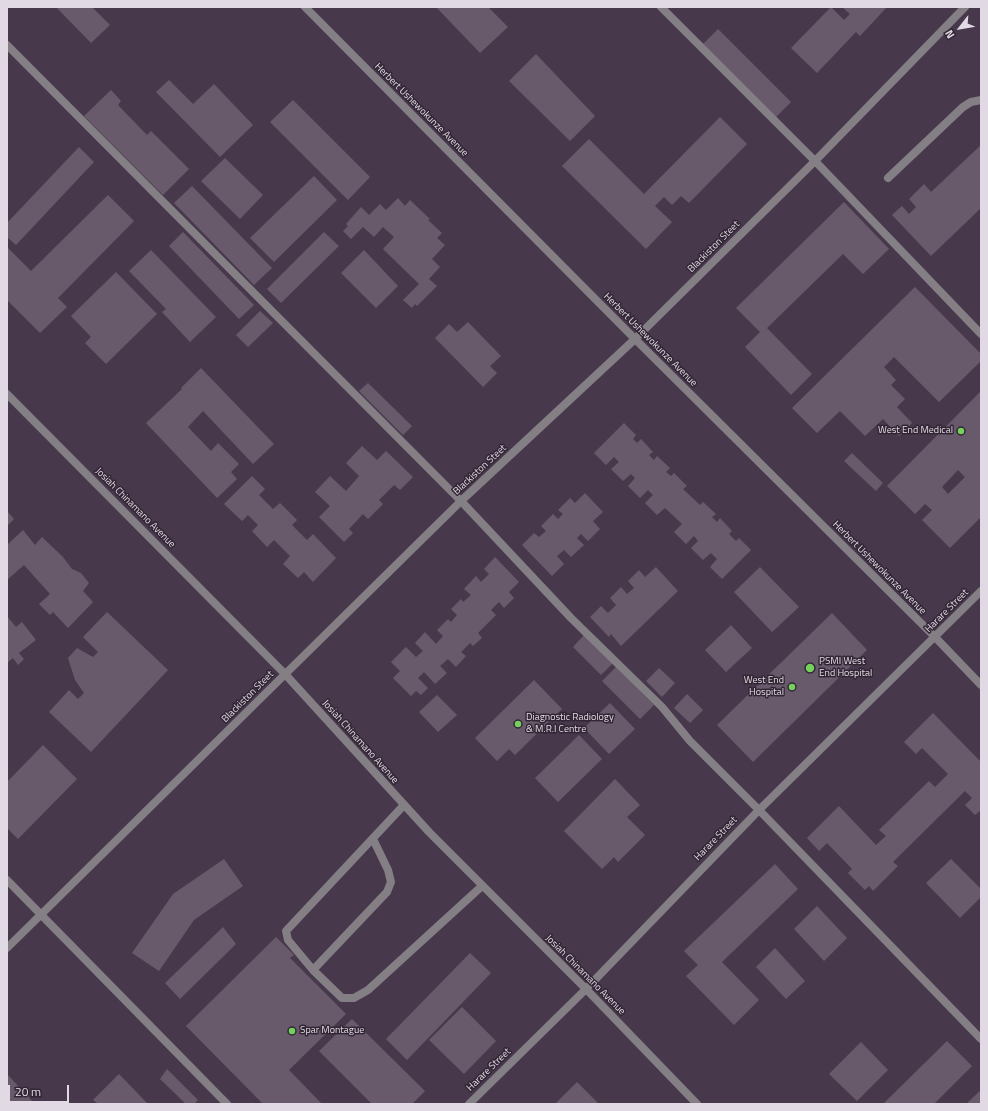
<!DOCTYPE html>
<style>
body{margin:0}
#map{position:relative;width:988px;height:1111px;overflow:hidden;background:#3c303f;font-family:"Titillium Web",sans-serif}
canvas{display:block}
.frame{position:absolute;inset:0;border:8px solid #e1d9e3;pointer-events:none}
.north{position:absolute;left:940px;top:8px;width:40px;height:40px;-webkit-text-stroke:3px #322635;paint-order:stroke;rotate:239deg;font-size:11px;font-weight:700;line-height:16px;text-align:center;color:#e1d9e3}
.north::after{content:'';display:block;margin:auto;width:14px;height:18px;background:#e1d9e3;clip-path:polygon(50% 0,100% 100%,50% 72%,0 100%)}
.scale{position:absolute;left:8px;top:1085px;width:61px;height:18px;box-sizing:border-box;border:2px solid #e1d9e3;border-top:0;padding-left:5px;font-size:12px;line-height:14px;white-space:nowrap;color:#e1d9e3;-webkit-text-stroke:3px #322635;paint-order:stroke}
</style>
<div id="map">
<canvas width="988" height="1111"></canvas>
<div class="frame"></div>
<div class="north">N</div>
<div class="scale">20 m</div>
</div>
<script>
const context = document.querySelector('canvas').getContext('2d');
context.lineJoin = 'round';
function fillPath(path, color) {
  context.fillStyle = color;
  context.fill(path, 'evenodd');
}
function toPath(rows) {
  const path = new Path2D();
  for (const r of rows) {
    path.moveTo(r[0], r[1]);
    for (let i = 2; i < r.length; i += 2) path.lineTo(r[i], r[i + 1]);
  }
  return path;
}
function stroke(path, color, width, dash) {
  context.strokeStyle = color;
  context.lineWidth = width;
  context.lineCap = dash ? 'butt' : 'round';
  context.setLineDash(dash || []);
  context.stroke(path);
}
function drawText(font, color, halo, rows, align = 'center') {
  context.font = font + ' "Titillium Web",sans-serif';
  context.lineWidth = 3;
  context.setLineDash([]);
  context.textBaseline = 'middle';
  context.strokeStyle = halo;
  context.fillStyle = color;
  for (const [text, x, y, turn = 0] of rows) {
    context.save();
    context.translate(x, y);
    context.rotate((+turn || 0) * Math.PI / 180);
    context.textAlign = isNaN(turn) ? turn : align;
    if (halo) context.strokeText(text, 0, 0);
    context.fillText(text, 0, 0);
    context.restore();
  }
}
const built = toPath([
 [7,7,981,7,981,1104,7,1104]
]);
const building = toPath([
 [56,7,92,7,110,25,91,43],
 [436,7,488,7,508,27,480,53],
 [831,7,844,20,850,14,842,7,887,7,860,36,856,32,817,73,791,48],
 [718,29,791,102,776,117,703,44],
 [536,54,595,116,570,141,509,81],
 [169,80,193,104,214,84,253,125,220,157,156,92],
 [111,90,121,101,118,105,147,135,151,131,189,169,163,195,84,116],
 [293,100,370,177,348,200,270,122],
 [720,117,747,144,689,203,681,196,672,205,664,197,655,206,672,222,646,249,562,166,589,139,644,194],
 [981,145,981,208,931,256,892,215,902,206,909,214,916,207,909,199,924,184,931,192],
 [79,147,94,162,16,245,7,237,7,223],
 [225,158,263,195,240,219,201,181],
 [314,176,337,200,274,262,250,238],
 [192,186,272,268,254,285,174,203],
 [108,195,134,221,58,298,67,307,40,333,7,300,7,247,31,271],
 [398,198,405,206,410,200,430,219,428,220,442,233,437,238,445,245,432,259,440,267,429,279,437,286,417,306,415,304,412,308,403,300,419,284,383,249,394,237,383,227,374,237,363,227,351,239,343,231,348,226,346,224,361,207,369,215,380,204,386,210],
 [844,202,889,249,863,274,843,254,767,328,812,374,791,395,745,347,760,332,736,308],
 [183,232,254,305,239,319,169,246],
 [324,232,339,246,281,303,267,289],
 [151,250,216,317,190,342,162,312,166,309,129,271],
 [364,250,398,286,376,308,341,273],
 [116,272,157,314,106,364,85,343,91,337,71,316],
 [915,287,981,354,981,361,939,402,894,357,884,367,896,380,891,385,905,399,897,407,912,423,899,436,883,419,865,436,840,411,817,433,792,408],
 [260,311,273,323,248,347,236,335],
 [468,322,501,356,490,366,497,373,483,387,435,338,449,324,457,332],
 [201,368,274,444,253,464,203,411,188,427,211,451,218,443,239,464,231,472,237,479,217,498,146,423,182,389,181,388],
 [368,383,412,426,403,435,359,391],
 [981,391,981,517,950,548,922,520,932,510,925,504,915,514,887,486],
 [958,470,965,477,948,494,942,487],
 [624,423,636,435,633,439,637,443,641,439,653,452,649,455,654,460,657,456,670,468,666,472,671,476,674,473,687,486,683,489,700,505,703,502,716,514,712,517,717,522,720,518,732,531,729,534,736,541,739,538,751,550,722,579,710,567,717,559,711,553,703,560,691,548,698,541,694,536,686,544,674,532,682,524,665,508,657,515,645,503,653,495,648,490,640,498,628,486,635,478,631,474,623,481,611,469,619,462,614,457,606,465,594,453],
 [362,446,377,460,386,451,413,477,400,490,394,485,379,500,383,504,368,519,363,514,349,529,353,533,344,542,319,517,330,506,315,492,330,476,346,491,359,476,346,463],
 [852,453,883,483,876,491,844,461],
 [252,476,265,489,259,495,273,509,280,503,297,520,292,525,307,540,313,534,336,558,313,582,304,572,298,578,283,564,290,556,274,540,267,547,252,531,258,525,248,515,242,521,224,504],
 [585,493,603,512,593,521,600,529,588,541,581,534,577,538,584,545,571,557,564,550,557,556,564,564,552,576,522,545,534,533,539,537,546,531,541,526,553,514,558,519,563,514,558,510,570,498,575,503],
 [7,511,14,519,7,526],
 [23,530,35,545,42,537,63,557,72,569,81,573,89,583,83,591,93,602,68,628,53,612,50,615,39,604,50,594,24,565,7,580,7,545],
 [495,557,519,582,509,592,514,598,504,608,499,602,491,610,496,615,478,633,482,638,473,646,470,643,461,652,466,656,456,667,448,659,440,666,447,673,435,684,424,672,418,678,428,688,421,695,416,691,411,696,393,678,400,671,391,662,406,647,416,657,423,651,415,643,425,632,436,644,443,636,437,630,448,619,451,622,457,615,451,609,461,599,463,602,471,595,464,589,476,576,481,582,489,574,484,569],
 [656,567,678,591,621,646,611,634,609,637,590,617,601,606,608,613,616,605,610,598,621,587,627,594,634,588,628,581,639,570,645,577],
 [760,567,799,607,772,632,734,592],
 [107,612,168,670,91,752,49,712,69,690,78,699,84,693,75,680,68,658,77,648,93,657,98,652,83,637],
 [832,613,867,650,753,762,717,725],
 [7,616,16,627,22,622,36,640,19,653,24,659,18,665,13,658,7,663],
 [731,625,752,648,726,672,705,650],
 [584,635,613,663,601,675,573,647],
 [616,667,654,705,640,719,602,681],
 [659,668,675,683,662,697,646,681],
 [534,680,562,709,515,755,509,749,497,761,475,738],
 [687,694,703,710,690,723,674,708],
 [437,695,457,715,438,732,419,712],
 [610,703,635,729,609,754,584,728],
 [933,713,981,762,981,810,975,815,965,805,972,798,965,791,893,862,898,866,873,891,869,886,865,890,848,873,852,869,827,843,819,851,807,838,839,806,876,845,886,836,879,830,929,781,935,787,948,774,922,748,916,754,904,742],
 [579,735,602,759,558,802,535,778],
 [43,745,77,779,18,839,7,828,7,782],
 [615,779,640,805,627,817,645,835,618,862,614,857,602,869,564,831],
 [224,859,243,886,194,920,159,971,132,953,173,894],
 [951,859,981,889,981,897,960,918,926,883],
 [775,864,798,889,722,962,759,1000,734,1025,686,976,698,965,684,951],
 [817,906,847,938,824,961,794,929],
 [223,927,236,944,180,999,165,983],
 [276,937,294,955,290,958,346,1014,289,1070,322,1104,263,1104,186,1026],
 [775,948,805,981,786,999,756,967],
 [470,953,491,973,407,1060,386,1039],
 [462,1007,496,1041,464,1074,429,1040],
 [352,1019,425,1091,412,1104,372,1104,319,1051],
 [947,1041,972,1066,934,1104,883,1104],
 [861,1042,888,1070,857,1101,829,1074],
 [167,1069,198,1100,194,1104,186,1104,160,1079],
 [7,1074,33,1102,30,1104,7,1104],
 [119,1074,148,1104,98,1104,93,1100],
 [577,1082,599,1104,555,1104],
 [981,1090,981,1104,966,1104]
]);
const service = toPath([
 [661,7,815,161,981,334],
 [7,45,461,501,571,618,662,707,690,741,759,810,981,1039],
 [888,178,963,107,971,102,981,100],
 [404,805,286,931,288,940,313,970,342,998,354,998,368,990,482,886],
 [7,880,227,1104],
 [313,970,387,892,391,882,388,870,373,839]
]);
const minor = toPath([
 [305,7,635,339,935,637,981,685],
 [7,394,285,674,429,832,586,989,697,1104],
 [7,948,461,501,635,339,815,161,965,7],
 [469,1104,586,989,759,810,981,591]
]);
const markers = [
 [961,431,4,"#74d25c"],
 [810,668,5,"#74d25c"],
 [792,687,4,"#74d25c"],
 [518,724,4,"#74d25c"],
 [292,1031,4,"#74d25c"]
];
const streetNames = [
 ["Herbert Ushewokunze Avenue",421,110,45],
 ["Blackiston Steet",714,247,-45],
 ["Herbert Ushewokunze Avenue",650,340,45],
 ["Blackiston Steet",480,470,-43],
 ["Josiah Chinamano Avenue",135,508,45],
 ["Herbert Ushewokunze Avenue",879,568,45],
 ["Harare Street",947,611,-45],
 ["Blackiston Steet",248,697,-45],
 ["Josiah Chinamano Avenue",360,742,48],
 ["Harare Street",716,839,-46],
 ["Josiah Chinamano Avenue",585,975,45],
 ["Harare Street",489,1070,-44]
];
const poiNames = [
 ["West End Medical",953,431,"right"],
 ["PSMI West",819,662],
 ["End Hospital",819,674],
 ["West End",784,681,"right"],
 ["Hospital",784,693,"right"],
 ["Diagnostic Radiology",526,718],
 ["& M.R.I Centre",526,730],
 ["Spar Montague",300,1031]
];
fillPath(built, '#48384c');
fillPath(building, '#685a6b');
stroke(service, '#847e85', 8);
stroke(minor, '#847e85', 8);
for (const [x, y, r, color] of markers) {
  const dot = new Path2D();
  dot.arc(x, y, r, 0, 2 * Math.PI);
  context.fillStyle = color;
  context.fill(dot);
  stroke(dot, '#322635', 1.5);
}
drawText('10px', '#e1d9e3', '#322635', streetNames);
drawText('10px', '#e1d9e3', '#322635', poiNames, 'left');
</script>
